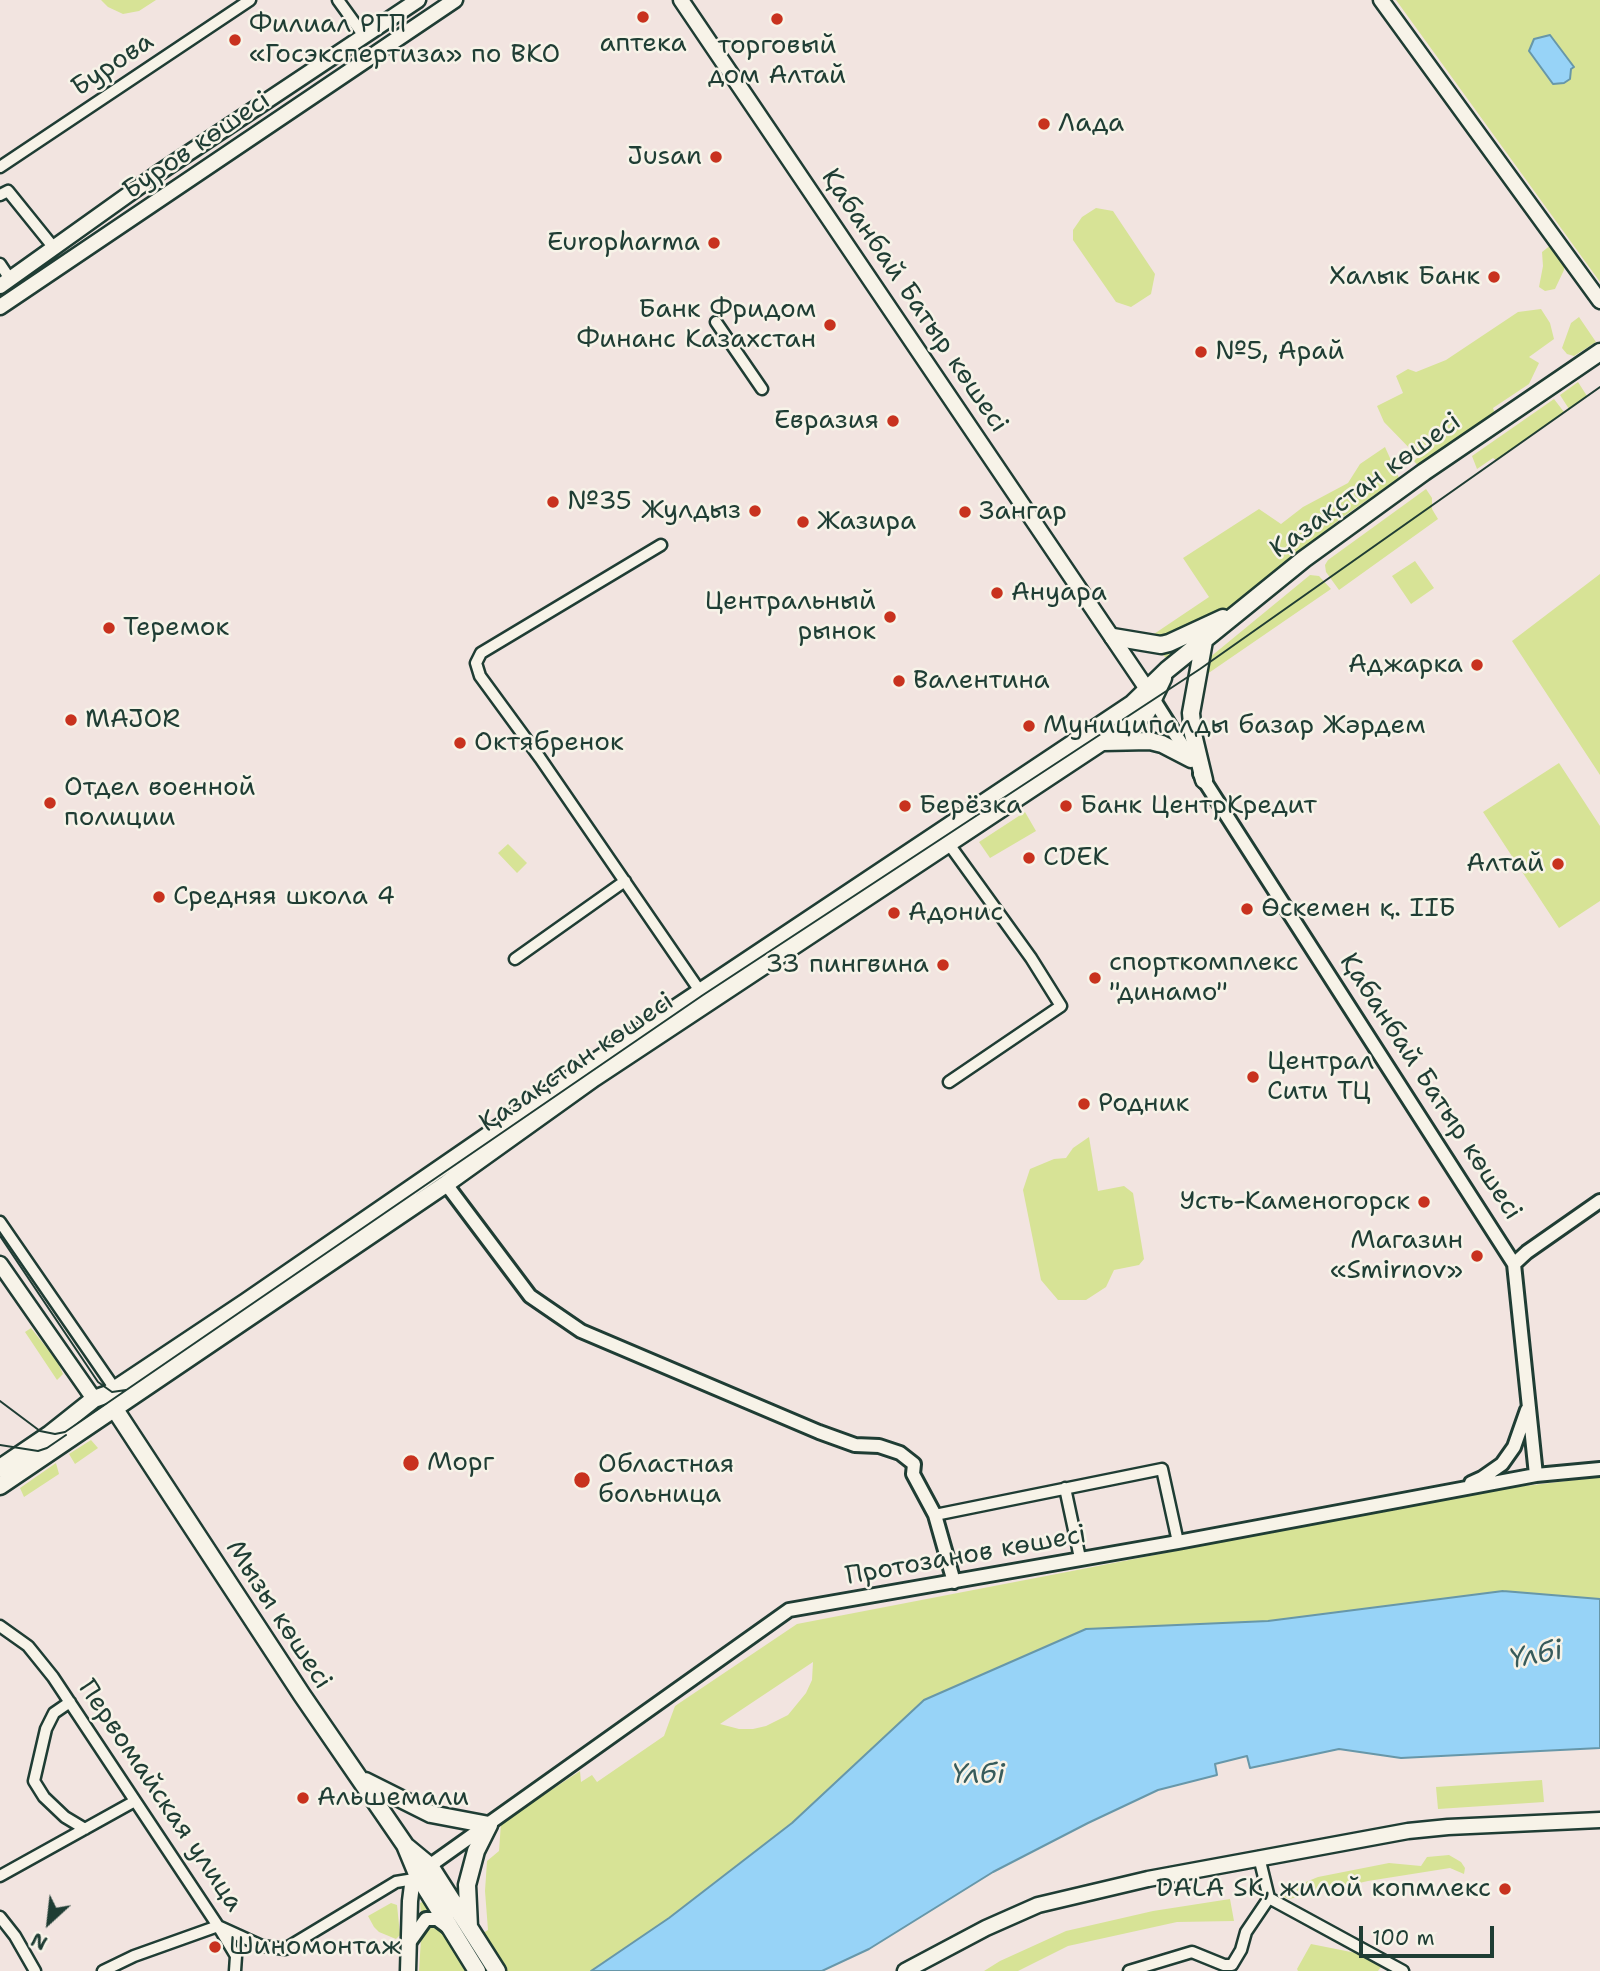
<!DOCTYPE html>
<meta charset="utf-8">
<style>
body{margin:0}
#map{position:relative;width:1600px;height:1971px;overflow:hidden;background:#f2e4e0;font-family:"Shantell Sans",sans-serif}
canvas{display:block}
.north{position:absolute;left:14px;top:1887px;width:70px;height:70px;-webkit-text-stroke:5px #f7f3e8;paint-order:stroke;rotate:207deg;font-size:19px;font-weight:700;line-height:28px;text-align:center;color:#1f3d34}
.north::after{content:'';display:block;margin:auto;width:24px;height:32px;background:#1f3d34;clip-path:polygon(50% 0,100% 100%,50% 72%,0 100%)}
.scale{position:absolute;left:1359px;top:1926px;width:135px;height:32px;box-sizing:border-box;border:4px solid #1f3d34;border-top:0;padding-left:9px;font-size:21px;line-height:24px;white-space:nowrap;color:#1f3d34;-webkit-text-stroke:5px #f7f3e8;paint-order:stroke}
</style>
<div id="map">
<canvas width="1600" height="1971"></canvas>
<div class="north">N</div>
<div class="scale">100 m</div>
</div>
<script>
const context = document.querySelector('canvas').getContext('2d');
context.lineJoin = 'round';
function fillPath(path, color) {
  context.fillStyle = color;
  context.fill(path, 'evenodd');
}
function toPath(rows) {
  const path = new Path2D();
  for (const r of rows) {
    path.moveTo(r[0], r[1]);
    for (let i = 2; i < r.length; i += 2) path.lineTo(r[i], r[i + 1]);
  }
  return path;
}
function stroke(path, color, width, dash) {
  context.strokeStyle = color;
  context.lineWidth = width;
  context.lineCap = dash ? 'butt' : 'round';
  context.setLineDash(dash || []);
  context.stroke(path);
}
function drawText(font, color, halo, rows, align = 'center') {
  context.font = font + ' "Shantell Sans",sans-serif';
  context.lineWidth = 5;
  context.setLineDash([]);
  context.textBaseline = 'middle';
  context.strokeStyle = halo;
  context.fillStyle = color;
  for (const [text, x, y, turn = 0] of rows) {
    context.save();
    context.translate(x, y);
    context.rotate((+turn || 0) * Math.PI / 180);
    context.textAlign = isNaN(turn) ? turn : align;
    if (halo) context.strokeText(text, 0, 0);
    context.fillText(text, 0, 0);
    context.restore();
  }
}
const green = toPath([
 [101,0,156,0,139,11,123,14,108,7],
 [1396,0,1600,0,1600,282],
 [1096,208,1113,211,1155,274,1151,294,1131,307,1116,302,1073,240,1073,230,1082,217],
 [1551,245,1564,262,1564,270,1555,289,1545,291,1539,287,1543,266,1542,252],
 [1541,309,1550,323,1554,339,1529,357,1539,363,1529,384,1493,408,1495,414,1420,468,1414,461,1418,457,1384,422,1377,406,1403,393,1396,376,1408,369,1416,372,1446,360,1518,312],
 [1579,317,1596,342,1574,356,1567,354,1562,348,1571,323],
 [1578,382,1587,396,1569,409,1560,395],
 [1554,399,1564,412,1496,460,1493,458,1477,469,1472,456],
 [1385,447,1399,478,1340,519,1174,657,1165,657,1148,638,1209,597,1183,558,1259,509,1281,524,1303,507,1348,483,1360,464],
 [1426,489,1432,498,1432,509,1438,519,1339,590,1326,572,1325,565,1328,560],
 [1415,561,1434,588,1411,604,1392,576],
 [1600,574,1600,775,1512,641],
 [1310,575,1319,576,1331,589,1197,681,1209,658],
 [1559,763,1600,826,1600,901,1559,928,1483,812],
 [1025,812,1036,831,990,858,979,842],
 [508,844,527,863,517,873,498,853],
 [1089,1137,1098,1191,1124,1186,1133,1193,1144,1259,1139,1265,1114,1270,1106,1287,1086,1300,1058,1300,1041,1280,1023,1190,1030,1169,1054,1159,1066,1158,1073,1148],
 [31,1328,57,1361,63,1374,57,1380,25,1332],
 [91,1440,98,1448,75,1464,69,1454],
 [56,1463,59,1474,24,1497,20,1488],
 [1600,1477,1600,1599,1503,1591,1268,1621,1085,1629,924,1700,792,1823,669,1918,591,1971,419,1971,422,1923,420,1903,426,1900,455,1948,452,1952,488,1930,485,1891,487,1861,499,1851,501,1823,580,1771,581,1782,592,1775,597,1782,664,1736,675,1706,797,1624,1492,1490],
 [813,1662,812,1680,806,1693,788,1715,766,1726,753,1729,739,1729,720,1724],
 [1542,1780,1544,1802,1438,1809,1436,1787],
 [1449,1855,1461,1862,1465,1868,1464,1874,1450,1868,1368,1881,1289,1899,1284,1897,1284,1891,1318,1877,1389,1863,1421,1866,1427,1857],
 [1230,1899,1234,1921,1177,1922,1068,1946,1018,1971,984,1971,1000,1961,1066,1931,1153,1911],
 [391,1903,397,1905,400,1935,396,1939,379,1932,374,1927,368,1916],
 [1311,1944,1361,1954,1381,1967,1378,1971,1298,1971,1297,1969]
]);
const water = toPath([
 [1550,35,1574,67,1571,69,1570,79,1564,83,1553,84,1529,51,1534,39,1550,35],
 [1503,1591,1600,1599,1600,1748,1401,1758,1339,1749,1250,1768,1247,1756,1215,1764,1217,1775,1158,1790,1088,1823,993,1872,869,1949,822,1971,591,1971,669,1918,792,1823,924,1700,1086,1629,1268,1621,1503,1591]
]);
const minor = toPath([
 [338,0,364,36],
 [0,167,250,0],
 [0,195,8,191,54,248],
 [0,264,10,279],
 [716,322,762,389],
 [661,545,481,653,476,663,480,676,540,758,702,994],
 [946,840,1031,958,1061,1006,949,1082],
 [515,959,625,881],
 [0,1222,115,1389],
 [1065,1488,1080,1558],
 [935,1515,1162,1469,1178,1542],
 [0,1626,28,1646,53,1677,218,1926,262,1946,285,1949,396,1882,414,1879],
 [70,1702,54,1713,46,1729,34,1781,44,1797,65,1817,85,1829],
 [1259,1857,1269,1898,1403,1971],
 [0,1876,135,1801],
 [0,1917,15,1936,35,1971],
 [103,1971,134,1956,218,1926,236,1956,235,1971],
 [1129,1971,1192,1952,1224,1965,1232,1965,1241,1950,1246,1932,1269,1898]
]);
const tertiary = toPath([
 [1150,694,1191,759],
 [1200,774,1514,1264,1536,1475],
 [446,1184,530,1296,581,1331,819,1432,855,1445,879,1446,900,1453,914,1464,913,1474,935,1515,954,1582],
 [1514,1264,1527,1252,1600,1201],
 [1471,1483,1482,1478,1502,1464,1514,1447,1527,1410],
 [425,1869,789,1610,1178,1542,1536,1475,1600,1469],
 [411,1940,426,1919,437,1919,449,1928]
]);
const secondary = toPath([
 [681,0,1147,689],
 [1381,0,1600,301],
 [0,286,157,174,418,0],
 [0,307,455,0],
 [0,1264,94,1399],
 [408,1971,410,1901,412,1885,417,1874],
 [905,1971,986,1928,1038,1905,1148,1879,1408,1831,1448,1827,1600,1820]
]);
const primary = toPath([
 [1113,637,1161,645,1169,643,1223,618],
 [1103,742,1150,741,1162,744,1191,759],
 [1204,780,1193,734,1191,713,1204,641],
 [114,1408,302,1695,405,1845,417,1874,477,1971],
 [0,1468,50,1434,94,1399,108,1394,246,1302,586,1068,1132,704,1167,670,1304,559,1424,472,1600,352],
 [0,1486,446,1184,594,1078,1147,712,1163,678],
 [365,1781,431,1814,489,1825,476,1851,467,1885,469,1927],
 [407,1847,430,1866,497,1971]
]);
const tram = toPath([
 [0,1236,98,1382,112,1392,126,1390],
 [0,1401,40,1431,55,1434,65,1432,703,995,1200,669,1600,387],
 [0,1445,38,1451,47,1448,66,1435]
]);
const markers = [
 [643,17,7,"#c8321e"],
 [777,19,7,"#c8321e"],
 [235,40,7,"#c8321e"],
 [1044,124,7,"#c8321e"],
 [716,157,7,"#c8321e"],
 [714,243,7,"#c8321e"],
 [1494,277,7,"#c8321e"],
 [830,325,7,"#c8321e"],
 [1201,352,7,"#c8321e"],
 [893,421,7,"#c8321e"],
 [553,502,7,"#c8321e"],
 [755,511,7,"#c8321e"],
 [965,512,7,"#c8321e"],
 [803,522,7,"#c8321e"],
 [997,593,7,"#c8321e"],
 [890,617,7,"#c8321e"],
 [109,628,7,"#c8321e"],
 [1477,665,7,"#c8321e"],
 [899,681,7,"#c8321e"],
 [71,720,7,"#c8321e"],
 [1029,726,7,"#c8321e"],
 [460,743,7,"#c8321e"],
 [50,803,7,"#c8321e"],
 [905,806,7,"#c8321e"],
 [1066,806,7,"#c8321e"],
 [1029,858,7,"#c8321e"],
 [1558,864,7,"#c8321e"],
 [159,897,7,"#c8321e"],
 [1247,909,7,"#c8321e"],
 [894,913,7,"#c8321e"],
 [943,965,7,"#c8321e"],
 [1095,978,7,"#c8321e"],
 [1253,1077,7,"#c8321e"],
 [1084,1104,7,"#c8321e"],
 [1424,1202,7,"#c8321e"],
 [1477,1256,7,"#c8321e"],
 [411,1463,9,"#c8321e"],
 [582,1480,9,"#c8321e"],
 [303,1798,7,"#c8321e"],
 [1505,1889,7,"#c8321e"],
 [215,1947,7,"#c8321e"]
];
const poiNames = [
 ["Филиал РГП",249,25],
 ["«Госэкспертиза» по ВКО",249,55],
 ["аптека",643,44,"center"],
 ["торговый",777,46,"center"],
 ["дом Алтай",777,76,"center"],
 ["Лада",1058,124],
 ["Jusan",702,157,"right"],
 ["Europharma",700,243,"right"],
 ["Халык Банк",1480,277,"right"],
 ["Банк Фридом",816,310,"right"],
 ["Финанс Казахстан",816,340,"right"],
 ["№5, Арай",1215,352],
 ["Евразия",879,421,"right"],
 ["№35",567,502],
 ["Жулдыз",741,511,"right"],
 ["Зангар",979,512],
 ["Жазира",817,522],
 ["Ануара",1011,593],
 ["Центральный",876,602,"right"],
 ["рынок",876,632,"right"],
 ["Теремок",123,628],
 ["Аджарка",1463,665,"right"],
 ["Валентина",913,681],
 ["MAJOR",85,720],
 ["Муниципалды базар Жәрдем",1043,726],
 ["Октябренок",474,743],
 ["Отдел военной",64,788],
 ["полиции",64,818],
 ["Берёзка",919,806],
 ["Банк ЦентрКредит",1080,806],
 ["CDEK",1043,858],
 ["Алтай",1544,864,"right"],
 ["Средняя школа 4",173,897],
 ["Өскемен қ. ІІБ",1261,909],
 ["Адонис",908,913],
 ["спорткомплекс",1109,963],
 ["\"динамо\"",1109,993],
 ["33 пингвина",929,965,"right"],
 ["Централ",1267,1062],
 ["Сити ТЦ",1267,1092],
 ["Родник",1098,1104],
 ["Усть-Каменогорск",1410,1202,"right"],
 ["Магазин",1463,1241,"right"],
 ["«Smirnov»",1463,1271,"right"],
 ["Морг",427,1463],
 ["Областная",598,1465],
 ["больница",598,1495],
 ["Альшемали",317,1798],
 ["DALA SK, жилой копмлекс",1491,1889,"right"],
 ["Шиномонтаж",229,1947]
];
const streetNames = [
 ["Бурова",113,65,-34],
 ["Буров көшесі",197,146,-34],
 ["Қабанбай Батыр көшесі",914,301,56],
 ["Қазақстан көшесі",1366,486,-36],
 ["Қазақстан көшесі",577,1063,-34],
 ["Қабанбай Батыр көшесі",1430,1087,57],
 ["Протозанов көшесі",966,1556,-10],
 ["Мызы көшесі",278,1615,57],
 ["Первомайская улица",160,1796,56]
];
const waterNames = [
 ["Үлбі",1536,1656,-11],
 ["Үлбі",978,1776]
];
fillPath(green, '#d7e396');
fillPath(water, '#97d3f7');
stroke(water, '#6797a9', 2);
stroke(minor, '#1f3d34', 15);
stroke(tertiary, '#1f3d34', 18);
stroke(secondary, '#1f3d34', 19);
stroke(primary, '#1f3d34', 21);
stroke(minor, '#f7f3e8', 10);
stroke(tertiary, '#f7f3e8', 12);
stroke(secondary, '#f7f3e8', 14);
stroke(primary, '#f7f3e8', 16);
stroke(tram, '#1f3d34', 2);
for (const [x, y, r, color] of markers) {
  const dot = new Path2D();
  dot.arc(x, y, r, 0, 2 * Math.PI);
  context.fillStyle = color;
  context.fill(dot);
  stroke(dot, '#f7f3e8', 2.5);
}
drawText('26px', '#1f3d34', '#f7f3e8', poiNames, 'left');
drawText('26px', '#1f3d34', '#f7f3e8', streetNames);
drawText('italic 28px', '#375b5b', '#f7f3e8', waterNames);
</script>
